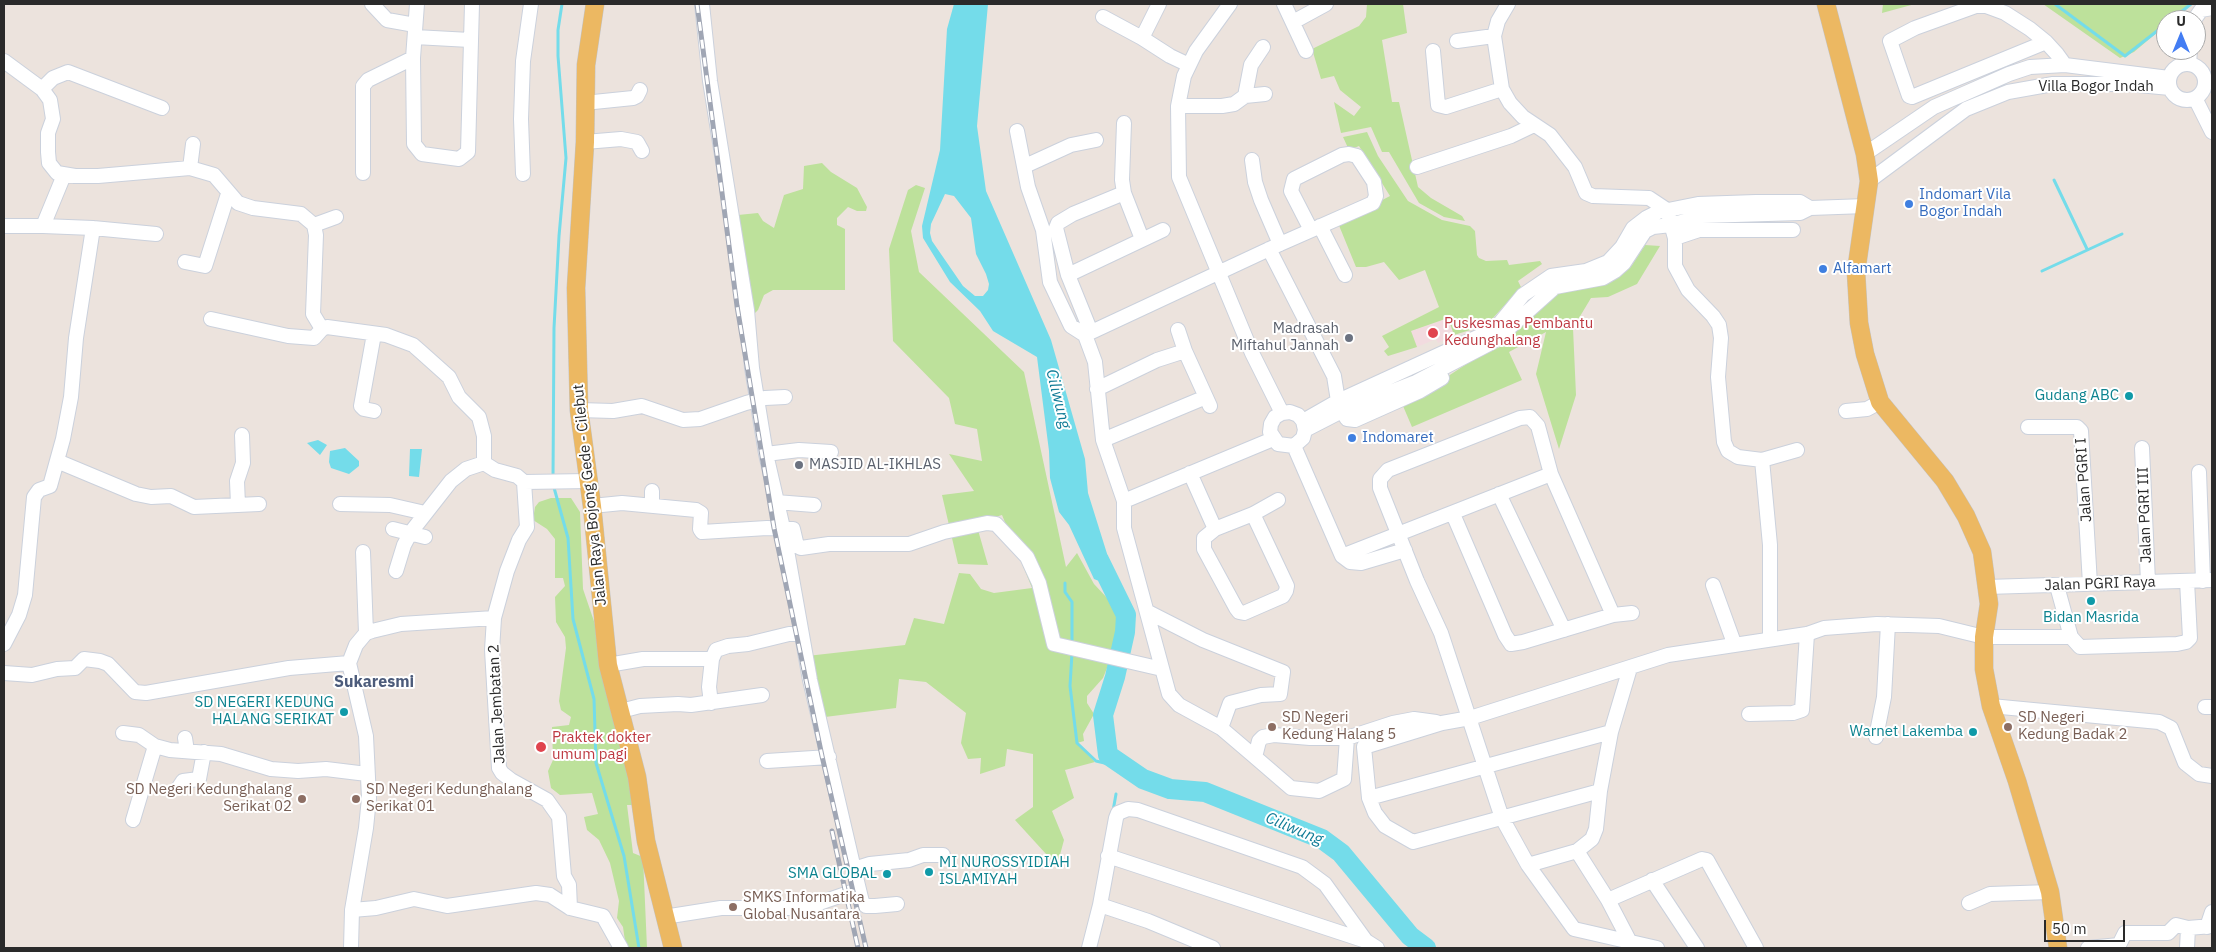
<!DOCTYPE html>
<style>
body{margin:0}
#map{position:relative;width:2216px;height:952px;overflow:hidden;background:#ece3dd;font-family:"IBM Plex Sans",sans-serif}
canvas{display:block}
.frame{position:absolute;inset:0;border:5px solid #2a2a2a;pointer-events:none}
.north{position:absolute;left:2156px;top:10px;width:50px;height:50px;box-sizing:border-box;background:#fff;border:1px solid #aaa;border-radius:50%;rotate:0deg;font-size:14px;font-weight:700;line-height:20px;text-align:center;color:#2a2a2a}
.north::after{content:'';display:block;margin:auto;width:18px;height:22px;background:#437df3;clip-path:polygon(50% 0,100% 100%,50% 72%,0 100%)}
.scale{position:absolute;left:2044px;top:920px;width:81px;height:22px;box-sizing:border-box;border:2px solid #2a2a2a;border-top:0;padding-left:6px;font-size:15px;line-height:18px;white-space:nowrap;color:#2a2a2a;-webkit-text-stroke:4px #fff;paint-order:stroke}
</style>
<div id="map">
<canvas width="2216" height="952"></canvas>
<div class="frame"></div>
<div class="north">U</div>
<div class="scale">50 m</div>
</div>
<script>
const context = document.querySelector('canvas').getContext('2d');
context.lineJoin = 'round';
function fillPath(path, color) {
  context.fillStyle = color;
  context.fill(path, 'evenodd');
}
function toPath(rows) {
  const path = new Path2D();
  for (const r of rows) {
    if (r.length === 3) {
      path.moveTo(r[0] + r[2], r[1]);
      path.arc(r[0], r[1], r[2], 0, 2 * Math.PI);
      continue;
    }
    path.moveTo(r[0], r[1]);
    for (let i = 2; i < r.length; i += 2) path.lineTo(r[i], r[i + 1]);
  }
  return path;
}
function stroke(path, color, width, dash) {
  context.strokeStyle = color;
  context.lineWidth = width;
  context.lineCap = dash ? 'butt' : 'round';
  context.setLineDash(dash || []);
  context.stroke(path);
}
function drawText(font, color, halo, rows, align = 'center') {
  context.font = font + ' "IBM Plex Sans",sans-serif';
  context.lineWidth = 4;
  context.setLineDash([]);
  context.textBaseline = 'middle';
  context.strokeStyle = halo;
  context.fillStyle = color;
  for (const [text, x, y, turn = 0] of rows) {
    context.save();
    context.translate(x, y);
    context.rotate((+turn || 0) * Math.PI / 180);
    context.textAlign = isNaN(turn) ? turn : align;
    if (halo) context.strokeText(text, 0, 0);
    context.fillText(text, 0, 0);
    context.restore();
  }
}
const medical = toPath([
 [1448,318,1454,335,1446,336,1446,339,1438,343,1436,339,1417,347,1411,331]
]);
const green = toPath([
 [1367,4,1403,4,1407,33,1382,40,1392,102,1399,102,1418,187,1431,198,1462,216,1465,221,1444,217,1419,203,1389,152,1382,152,1371,127,1341,133,1334,102,1354,116,1361,107,1340,90,1334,76,1321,79,1312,49,1359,26,1366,17],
 [1883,4,1915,4,1882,13],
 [2043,4,2192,4,2172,20,2166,20,2166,25,2134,52,2120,58],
 [1367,132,1378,156,1408,201,1442,220,1470,226,1475,231,1477,255,1479,258,1486,261,1507,260,1509,265,1540,261,1542,264,1518,281,1521,287,1493,318,1480,327,1454,335,1448,318,1411,331,1417,347,1388,356,1384,351,1389,347,1382,336,1439,307,1425,270,1399,280,1384,262,1366,267,1356,267,1338,223,1390,196,1359,146,1349,150,1343,137],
 [822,163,831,172,857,188,867,207,866,211,857,211,848,207,837,218,837,225,845,229,845,290,773,290,764,295,758,310,751,317,738,215,758,213,763,221,774,228,784,195,803,189,804,166],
 [916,185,925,188,911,231,919,272,1024,372,1066,567,1077,553,1094,584,1124,616,1118,641,1103,678,1087,696,1087,703,1094,714,1083,734,1084,741,1077,743,1095,762,1065,770,1074,798,1052,811,1064,840,1057,866,1015,820,1033,807,1033,754,1007,749,1005,766,980,774,981,758,968,759,961,743,966,713,926,682,899,679,896,708,825,717,807,656,905,645,914,618,944,624,959,573,970,574,981,589,994,593,1032,588,1002,515,976,523,988,565,958,564,942,495,974,491,949,454,982,461,977,429,955,424,949,398,893,341,889,249,908,190],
 [1645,245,1660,246,1637,284,1608,297,1591,298,1573,328,1576,395,1559,449,1536,374,1546,332,1509,352,1522,380,1412,427,1403,406,1471,361,1502,346,1555,287,1609,278,1632,265],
 [551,498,571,498,580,512,583,589,598,633,636,805,627,805,633,853,643,857,647,948,626,948,623,927,617,918,619,901,610,863,599,840,587,830,584,817,598,814,592,793,560,795,551,788,548,771,553,760,552,727,569,725,571,717,561,710,559,701,566,648,565,637,556,622,555,597,565,586,563,578,555,578,555,539,547,529,533,520,535,507,539,502]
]);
const water = toPath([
 [954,4,988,4,977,126,986,191,1051,340,1085,459,1088,493,1114,576,1109,585,1094,579,1069,525,1059,512,1050,478,1049,451,1037,357,993,331,980,311,950,282,923,238,922,226,940,150,947,29],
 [945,194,954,196,971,218,976,254,986,274,989,284,988,290,983,296,975,296,963,286,932,241,930,233,931,224],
 [318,440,327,445,320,455,307,443],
 [345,448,359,461,359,466,349,474,331,468,329,462,330,451],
 [410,449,422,449,419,477,409,476]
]);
const stream = toPath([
 [2055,4,2125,56,2166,24],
 [2171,20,2191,4],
 [2054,180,2087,249],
 [2042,271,2122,234],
 [553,478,554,328,559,236,566,158,558,56,558,30,562,4],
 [553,484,568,538,573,619,594,699,596,763,624,856,639,948],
 [1065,583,1065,592,1072,602,1072,644],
 [1072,653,1070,686,1077,743,1096,761,1126,768],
 [1113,811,1116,794]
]);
const river = toPath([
 [1099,560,1126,615,1125,632,1115,677,1103,715,1108,755,1143,779,1170,789,1205,792,1322,839,1341,853,1410,936,1426,948]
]);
const minor = toPath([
 [372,4,387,20,415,25],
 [417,4,413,58,414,144,422,154,459,159,468,152,472,4],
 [702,4,710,81,747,310,752,368,766,454,783,528,810,680,854,869],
 [1159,4,1142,38,1170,56,1189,65],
 [1230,4,1196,51,1184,76,1178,106,1179,177,1252,353,1282,413],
 [1284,4,1306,51],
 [1508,4,1498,21,1494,36,1502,89,1510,103,1523,117,1550,135,1575,167,1586,193,1593,196,1649,198,1667,210,1675,238,1675,266,1688,290,1713,316,1719,325,1721,338,1718,377,1724,442,1728,451,1738,457,1762,460],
 [1103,17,1142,38],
 [2194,20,2201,10,2212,8],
 [1293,22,1326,4],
 [415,37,470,40],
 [1457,41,1494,36],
 [2046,42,1912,97,1909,96,1890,41,1915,28,1976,6,1986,6,2005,13,2030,29,2046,42,2057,54,2065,65],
 [1433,51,1438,105,1446,107,1502,89],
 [4,61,42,89,50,100,53,119,48,133,48,152,49,163,57,173,75,176,98,176,190,168,214,175,238,203,253,208,301,214,314,225,316,235,313,314,322,329,327,327,386,335,413,345,421,352,449,377,459,397,479,417,484,436,484,463],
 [2189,64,2190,50],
 [2187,82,18],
 [42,89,53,78,68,72,162,108],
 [1245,96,1265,94],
 [2195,98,2212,132],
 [584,103,633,98,637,96,640,90],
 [1178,106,1222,106,1234,104,1245,96,1251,65,1263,47],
 [1124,123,1122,180,1124,193,1142,239],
 [1017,131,1028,187,1043,230,1050,282,1071,326,1085,335,1095,362,1103,440,1124,501,1124,528,1169,694,1179,705,1221,728,1255,757,1259,741,1263,737,1274,735,1310,738,1347,738,1393,723,1414,719,1436,722],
 [585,142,621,139,637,142,642,151],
 [1865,154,1934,107,2009,74,2030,67,2065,65,2169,78],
 [1252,160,1255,182,1261,200,1280,244],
 [1025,166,1071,145,1096,140],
 [1417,167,1511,136,1534,125],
 [190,168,193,144],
 [363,173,363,86,368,80,413,58],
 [523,174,521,119,523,61,531,4],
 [1869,181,1966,109,2008,92,2053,84,2128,84,2170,88],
 [314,225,336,217],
 [4,226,43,226,64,175],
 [1320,226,1345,275],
 [93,228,156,234],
 [1675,238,1699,230,1793,230],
 [1269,249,1334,376,1338,401],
 [185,262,205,266,228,194],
 [1068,275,1163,230],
 [211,319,288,336,314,338,322,329],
 [1178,330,1185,351],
 [1091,332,1068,275,1056,228,1058,223,1073,214,1124,193],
 [374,334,361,406,364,409,374,411],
 [1085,335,1280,244,1373,203,1376,196,1374,182,1357,156,1349,154,1342,155,1294,179,1291,191,1311,230],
 [1097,389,1157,360,1185,351,1210,406],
 [579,410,613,411,642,406,683,420,700,419,746,403,765,398,785,397],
 [1342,411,1347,419,1355,420,1420,391,1442,378],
 [1846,411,1867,409,1880,402],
 [1303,421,1338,401,1484,334,1500,323,1523,295,1551,276,1586,271,1608,262,1622,247,1633,228,1646,218,1658,212,1698,204,1756,202,1800,202,1810,208],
 [2028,427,2077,427,2081,431,2090,584],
 [1305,430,1303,421,1298,415,1290,412,1282,413,1275,417,1271,424,1270,432,1278,444,1294,446,1303,438,1305,430,1342,411,1416,382,1489,344,1499,337,1555,287,1603,278,1615,271,1624,263,1645,231,1653,227,1671,225,1702,216,1800,213,1810,208,1866,206],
 [1103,440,1206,397],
 [1294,446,1342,556,1350,562,1361,563,1405,550],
 [2142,448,2148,582],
 [766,454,799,450,831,452],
 [57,461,136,494,151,497,171,496,194,507,259,504],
 [2199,472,2203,581],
 [1190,473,1215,529,1204,538,1204,549,1236,608,1239,612,1244,613,1283,596,1286,591,1287,586,1253,514],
 [524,482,527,527,519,540,507,571,494,618,492,650,499,768,502,773,511,780,547,800,559,817,564,876,569,885,570,908],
 [1499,494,1564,630],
 [1124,501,1273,439],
 [776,502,814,505],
 [340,504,390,505,425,513],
 [238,505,237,481,243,463,242,435],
 [652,505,652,491],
 [592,506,622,503,696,510,701,513,700,529,702,532,767,528,793,529,797,546,801,548,829,544,909,544,944,532,987,523,996,524,1027,557,1039,583,1054,644,1162,669],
 [1453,514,1505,635,1511,644,1523,642,1613,615,1632,613],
 [393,529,425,537],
 [1215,529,1253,514,1278,500],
 [363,552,366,633],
 [1342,556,1551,474],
 [396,571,404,545,411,532,451,481,466,469,484,463,495,470,517,476,524,482,589,481],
 [1713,585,1734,643],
 [2057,586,2071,637],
 [1987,587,2212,580],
 [1148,612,1203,640,1283,672,1280,694,1261,695,1230,703,1221,728],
 [1613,615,1551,474,1538,426,1530,417,1520,418,1388,470,1380,479,1380,488,1417,581,1441,633,1502,818,1528,865,1574,929,1657,948],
 [1770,638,1770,545,1762,460,1797,450],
 [4,644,19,615,25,595,34,497,39,490,50,486,63,439,71,397,76,338,93,228,43,226],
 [349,663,366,736,369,798,366,828,352,910,351,948],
 [349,663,356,645,366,633,372,631,401,624,494,618],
 [608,665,643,659,712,659,716,650,728,646,748,644,789,634,801,634],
 [1630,668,1611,732,1600,791,1596,829,1592,839,1577,851,1608,900,1631,944],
 [4,673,32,675,57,669,75,668,84,659,100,661,108,664,135,692,146,693,289,668,349,663],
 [711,703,709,687,712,659],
 [1991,706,2159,722,2171,728,2185,763,2199,774,2212,776],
 [2205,707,2212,707],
 [621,711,640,706,678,704,691,705,762,695],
 [1749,714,1793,713,1802,710,1807,634],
 [123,733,139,735,155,746,170,750,221,754,271,769,298,771,326,769,367,774],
 [1876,737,1884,697,1888,624],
 [185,738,187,751],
 [1255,757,1291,788,1319,791,1344,779,1347,738],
 [767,761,829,757],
 [179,787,183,781,199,779,204,752],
 [1600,791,1413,842,1385,826,1375,813,1369,798,1364,747,1442,723,1470,718,1668,655,1807,634,1824,628,1877,624,1939,626,1984,637,2071,637,2080,647,2177,644,2186,642,2190,638,2187,581],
 [1369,798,1611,732],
 [133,820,155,746],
 [1108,856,1366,941],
 [1528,865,1577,851],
 [1652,880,1697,948],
 [1608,900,1702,859,1707,860,1756,948],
 [1969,903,1990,894,2050,892],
 [897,904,875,906,866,906,862,902,854,869,870,864,909,860,923,855,943,855],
 [1100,905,1148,921,1213,948],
 [352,910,376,908,414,899,447,906,536,893,550,895,570,908,603,916,621,948],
 [664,917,721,908,805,908,857,890],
 [2207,927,2212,912],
 [1089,948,1100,905,1116,818,1118,813,1128,809,1138,810,1302,867,1325,884,1366,941,1377,948],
 [2088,948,2119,945,2125,933,2168,933,2176,925,2188,928,2212,926],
 [2187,948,2188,928]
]);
const major = toPath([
 [595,4,586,65,585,142,576,288,579,410,592,506,608,665,637,777,646,841,673,948],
 [1826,4,1865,154,1869,181,1856,272,1859,323,1865,354,1880,402,1945,481,1966,516,1982,552,1989,604,1984,637,1984,669,1991,706,2017,781,2050,892,2058,948]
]);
const rail = toPath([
 [697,4,737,306,774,528,822,756,866,948],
 [832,831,858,948]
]);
const markers = [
 [1909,204,5,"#3f7fe0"],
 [1823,269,5,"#3f7fe0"],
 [1433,333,6,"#e0444e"],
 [1349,338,5,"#6b7280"],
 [2129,396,5,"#0f9aa8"],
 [1352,438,5,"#3f7fe0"],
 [799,465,5,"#6b7280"],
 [2091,601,5,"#0f9aa8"],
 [344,712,5,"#0f9aa8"],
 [1272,727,5,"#8d6e63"],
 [2008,727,5,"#8d6e63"],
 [1973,732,5,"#0f9aa8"],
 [541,747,6,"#e0444e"],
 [302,799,5,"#8d6e63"],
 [356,799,5,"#8d6e63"],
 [929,872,5,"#0f9aa8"],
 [887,874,5,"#0f9aa8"],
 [733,907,5,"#8d6e63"]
];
const streetNames = [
 ["Villa Bogor Indah",2096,87],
 ["Jalan PGRI I",2084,480,-94],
 ["Jalan Raya Bojong Gede - Cilebut",590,495,-96],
 ["Jalan PGRI III",2145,515,-92],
 ["Jalan PGRI Raya",2100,584,-2],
 ["Jalan Jembatan 2",497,704,-93]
];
const shopNames = [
 ["Indomart Vila",1919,195],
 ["Bogor Indah",1919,212],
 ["Alfamart",1833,269],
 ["Indomaret",1362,438]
];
const healthNames = [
 ["Puskesmas Pembantu",1444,324],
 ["Kedunghalang",1444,341],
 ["Praktek dokter",552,738],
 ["umum pagi",552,755]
];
const worshipNames = [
 ["Madrasah",1339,329],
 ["Miftahul Jannah",1339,346],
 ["MASJID AL-IKHLAS",809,465,"left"]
];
const cultureNames = [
 ["Gudang ABC",2119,396],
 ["Bidan Masrida",2091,618,"center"],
 ["SD NEGERI KEDUNG",334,703],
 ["HALANG SERIKAT",334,720],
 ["Warnet Lakemba",1963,732],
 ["MI NUROSSYIDIAH",939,863,"left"],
 ["ISLAMIYAH",939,880,"left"],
 ["SMA GLOBAL",877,874]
];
const educationNames = [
 ["SD Negeri",1282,718],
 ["Kedung Halang 5",1282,735],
 ["SD Negeri",2018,718],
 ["Kedung Badak 2",2018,735],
 ["SD Negeri Kedunghalang",292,790,"right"],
 ["Serikat 02",292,807,"right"],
 ["SD Negeri Kedunghalang",366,790],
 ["Serikat 01",366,807],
 ["SMKS Informatika",743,898],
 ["Global Nusantara",743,915]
];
const waterNames = [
 ["Ciliwung",1058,399,76],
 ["Ciliwung",1294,829,23]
];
const neighbourhoodNames = [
 ["Sukaresmi",374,682]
];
fillPath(medical, '#f2dbdf');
fillPath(green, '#bde19b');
fillPath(water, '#74dcea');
stroke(stream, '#74dcea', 3);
stroke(river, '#74dcea', 20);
stroke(minor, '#cbd1dc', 16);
stroke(major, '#c3c3c3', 19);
stroke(minor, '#fff', 14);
stroke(major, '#ecb862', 18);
stroke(rail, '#a0a6b4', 5);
stroke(rail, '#fff', 3, [9]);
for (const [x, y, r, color] of markers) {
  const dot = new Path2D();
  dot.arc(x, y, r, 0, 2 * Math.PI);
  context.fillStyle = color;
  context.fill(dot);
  stroke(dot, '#fff', 2);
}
drawText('15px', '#2a2a2a', '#fff', streetNames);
drawText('15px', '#366cbe', '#fff', shopNames, 'left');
drawText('15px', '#be3a42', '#fff', healthNames, 'left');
drawText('15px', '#5b616d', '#fff', worshipNames, 'right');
drawText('15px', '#0d838f', '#fff', cultureNames, 'right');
drawText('15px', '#785e54', '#fff', educationNames, 'left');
drawText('italic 16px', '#127c97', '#fff', waterNames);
drawText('bold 16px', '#4c5b7a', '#fff', neighbourhoodNames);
</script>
